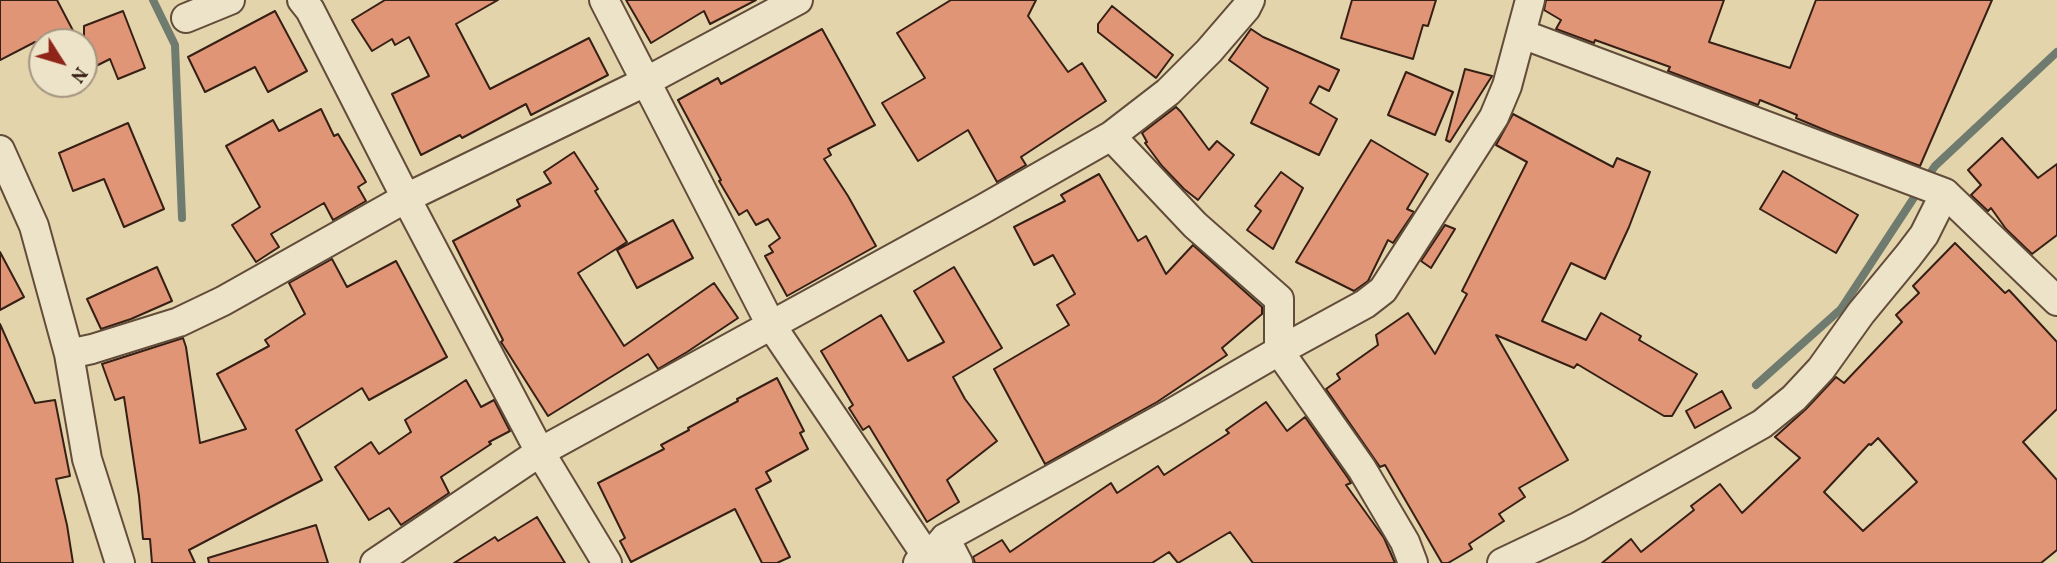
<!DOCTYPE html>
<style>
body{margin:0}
#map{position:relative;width:2057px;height:563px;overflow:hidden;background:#e4d4ac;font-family:Vollkorn,serif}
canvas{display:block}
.north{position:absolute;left:28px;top:28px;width:70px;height:70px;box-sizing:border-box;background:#ede3c9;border:2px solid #a49581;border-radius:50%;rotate:127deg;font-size:19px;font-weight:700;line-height:28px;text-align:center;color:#361f14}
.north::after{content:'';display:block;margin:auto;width:24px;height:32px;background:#8f2418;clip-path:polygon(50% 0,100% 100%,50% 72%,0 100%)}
</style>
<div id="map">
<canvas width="2057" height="563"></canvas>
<div class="north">N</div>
</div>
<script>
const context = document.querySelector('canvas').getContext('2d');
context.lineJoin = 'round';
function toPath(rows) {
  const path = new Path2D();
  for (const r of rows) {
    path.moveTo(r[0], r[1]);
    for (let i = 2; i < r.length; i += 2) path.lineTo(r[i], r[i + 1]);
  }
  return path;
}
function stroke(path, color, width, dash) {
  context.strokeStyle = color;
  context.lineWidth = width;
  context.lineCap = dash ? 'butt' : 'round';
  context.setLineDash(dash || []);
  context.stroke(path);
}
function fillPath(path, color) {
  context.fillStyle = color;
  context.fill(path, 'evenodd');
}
const stream = toPath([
 [153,0,175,45,182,218],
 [1926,179,1935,166,2057,52],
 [1756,385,1841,309,1919,190]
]);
const building = toPath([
 [0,0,57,0,79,42,35,42,0,60,0,0],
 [385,0,498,0,456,24,490,89,589,38,608,75,531,115,526,104,462,138,460,135,421,155,392,94,429,76,409,37,395,45,392,39,372,51,352,20,385,0],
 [626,0,756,0,710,24,704,11,651,43,626,0],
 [951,0,1036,0,1028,16,1068,72,1082,63,1106,101,1021,157,1026,165,997,182,968,130,918,161,882,103,925,78,897,33,951,0],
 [1352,0,1436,0,1428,26,1423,25,1413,59,1341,38,1352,0],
 [1546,0,1724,0,1709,42,1790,68,1816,0,1992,0,1920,166,1832,133,1796,118,1797,115,1760,100,1758,105,1668,71,1670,67,1595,40,1594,43,1556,29,1561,20,1544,10,1546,0],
 [1112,6,1173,55,1156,78,1098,32,1098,24,1112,6],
 [123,11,145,68,118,79,110,59,84,72,84,26,123,11],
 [275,11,307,71,268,92,255,67,205,92,188,57,275,11],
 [822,29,875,125,828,149,831,155,824,159,848,196,876,246,787,296,765,256,773,252,769,246,780,238,768,219,756,225,747,210,739,215,719,181,721,180,678,100,718,78,721,84,822,29],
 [1251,29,1263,37,1339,70,1329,91,1319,86,1310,103,1337,119,1319,155,1251,123,1268,88,1229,60,1251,29],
 [1465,69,1492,76,1450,142,1446,140,1465,69],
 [1406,72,1453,92,1435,135,1388,115,1406,72],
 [1176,107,1181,112,1209,150,1217,141,1234,155,1198,200,1184,189,1162,166,1145,143,1147,142,1142,133,1176,107],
 [321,109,334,136,338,134,366,182,358,187,366,201,333,220,324,203,271,234,279,247,256,262,232,225,260,207,226,146,273,120,279,131,321,109],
 [1513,114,1613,167,1617,158,1650,172,1629,227,1605,279,1571,263,1542,321,1586,340,1601,313,1641,336,1639,340,1697,374,1672,416,1664,416,1577,364,1574,368,1496,335,1568,460,1519,488,1525,497,1499,514,1504,521,1469,544,1472,549,1448,563,1442,563,1385,465,1380,467,1326,389,1340,379,1337,374,1378,345,1376,335,1408,313,1435,354,1467,294,1462,291,1527,162,1496,145,1513,114],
 [128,123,164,209,124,227,104,179,73,191,59,153,128,123],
 [2002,138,2038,178,2057,164,2057,235,2032,254,2006,229,1991,208,1988,211,1971,195,1981,185,1968,170,2002,138],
 [1371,140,1428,174,1407,209,1414,212,1393,243,1388,240,1368,281,1354,291,1296,262,1371,140],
 [574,152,598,189,595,191,627,242,578,273,624,346,714,283,738,318,687,352,658,369,648,354,548,416,501,342,503,340,453,241,520,206,517,200,551,183,544,172,574,152],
 [1783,171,1858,215,1836,253,1760,209,1783,171],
 [1281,172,1303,188,1273,249,1247,230,1261,211,1255,206,1281,172],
 [1099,174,1138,241,1146,236,1166,274,1193,245,1262,307,1262,314,1222,348,1227,355,1157,402,1045,464,994,369,1069,325,1057,305,1075,294,1053,255,1034,265,1014,227,1065,201,1061,195,1099,174],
 [673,220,693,258,637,288,617,250,673,220],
 [1445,225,1455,229,1431,268,1421,261,1445,225],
 [1955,243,2005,293,2009,290,2057,342,2057,409,2023,442,2057,480,2057,550,2041,563,1602,563,1631,539,1641,552,1694,510,1691,506,1720,484,1742,513,1800,458,1775,437,1806,409,1836,377,1844,383,1902,322,1896,315,1919,293,1913,286,1955,243],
 [1878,438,1917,482,1863,531,1824,492,1869,444,1871,445,1878,438],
 [0,252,24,297,0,310,0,252],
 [332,259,347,287,396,261,447,357,369,400,362,388,296,430,322,480,189,550,195,563,152,563,150,539,143,539,139,496,124,397,115,400,102,364,183,338,186,347,200,443,246,429,217,374,269,346,265,340,305,314,289,283,332,259],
 [157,267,172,301,131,319,101,329,87,299,157,267],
 [954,267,1002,348,953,377,965,399,997,441,947,480,959,502,927,522,869,426,863,430,849,408,853,405,821,351,881,315,908,361,944,342,914,291,954,267],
 [0,324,35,403,55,400,70,476,56,479,67,525,73,563,0,563,0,324],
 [777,378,804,431,800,433,808,449,766,472,771,481,756,489,790,557,777,563,762,563,735,509,631,562,620,541,625,538,598,483,664,449,661,445,689,430,688,428,738,401,737,399,777,378],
 [466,380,481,407,494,400,510,431,489,442,491,444,441,477,449,493,401,525,389,508,369,520,335,467,371,442,379,454,411,432,405,420,466,380],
 [1722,391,1731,408,1695,428,1686,411,1722,391],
 [1266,402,1287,431,1305,417,1348,478,1351,483,1346,485,1384,538,1395,563,1253,563,1230,532,1178,563,1169,552,1152,563,975,563,973,557,1002,540,1010,552,1111,483,1117,493,1158,466,1164,475,1229,433,1226,430,1266,402],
 [537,517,565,563,454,563,495,537,498,541,537,517],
 [316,525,328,563,209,563,208,558,316,525]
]);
const street = toPath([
 [302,0,310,10,406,198,540,452,607,563],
 [604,0,771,325,928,558],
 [186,18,230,0],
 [1522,34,1945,193,2057,301],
 [1111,136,1195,225,1279,299,1279,351,1362,469,1405,542,1413,563],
 [0,150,34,226,69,354,87,459,120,563],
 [69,354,92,349,179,322,223,301,406,198,645,82,798,0],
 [945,538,958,563],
 [375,563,540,452,983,209,1111,136,1168,92,1209,51,1246,8,1250,0],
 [918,563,928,558,945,538,1172,413,1279,351,1365,304,1383,290,1494,117,1507,86,1530,0],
 [1502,563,1578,527,1762,424,1794,398,1821,369,1861,313,1908,256,1924,235,1945,193]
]);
stroke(stream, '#6f7b6e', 8);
fillPath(building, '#e09577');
stroke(building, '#361f14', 2);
stroke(street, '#624c3a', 32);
stroke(street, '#ede3c9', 28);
</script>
